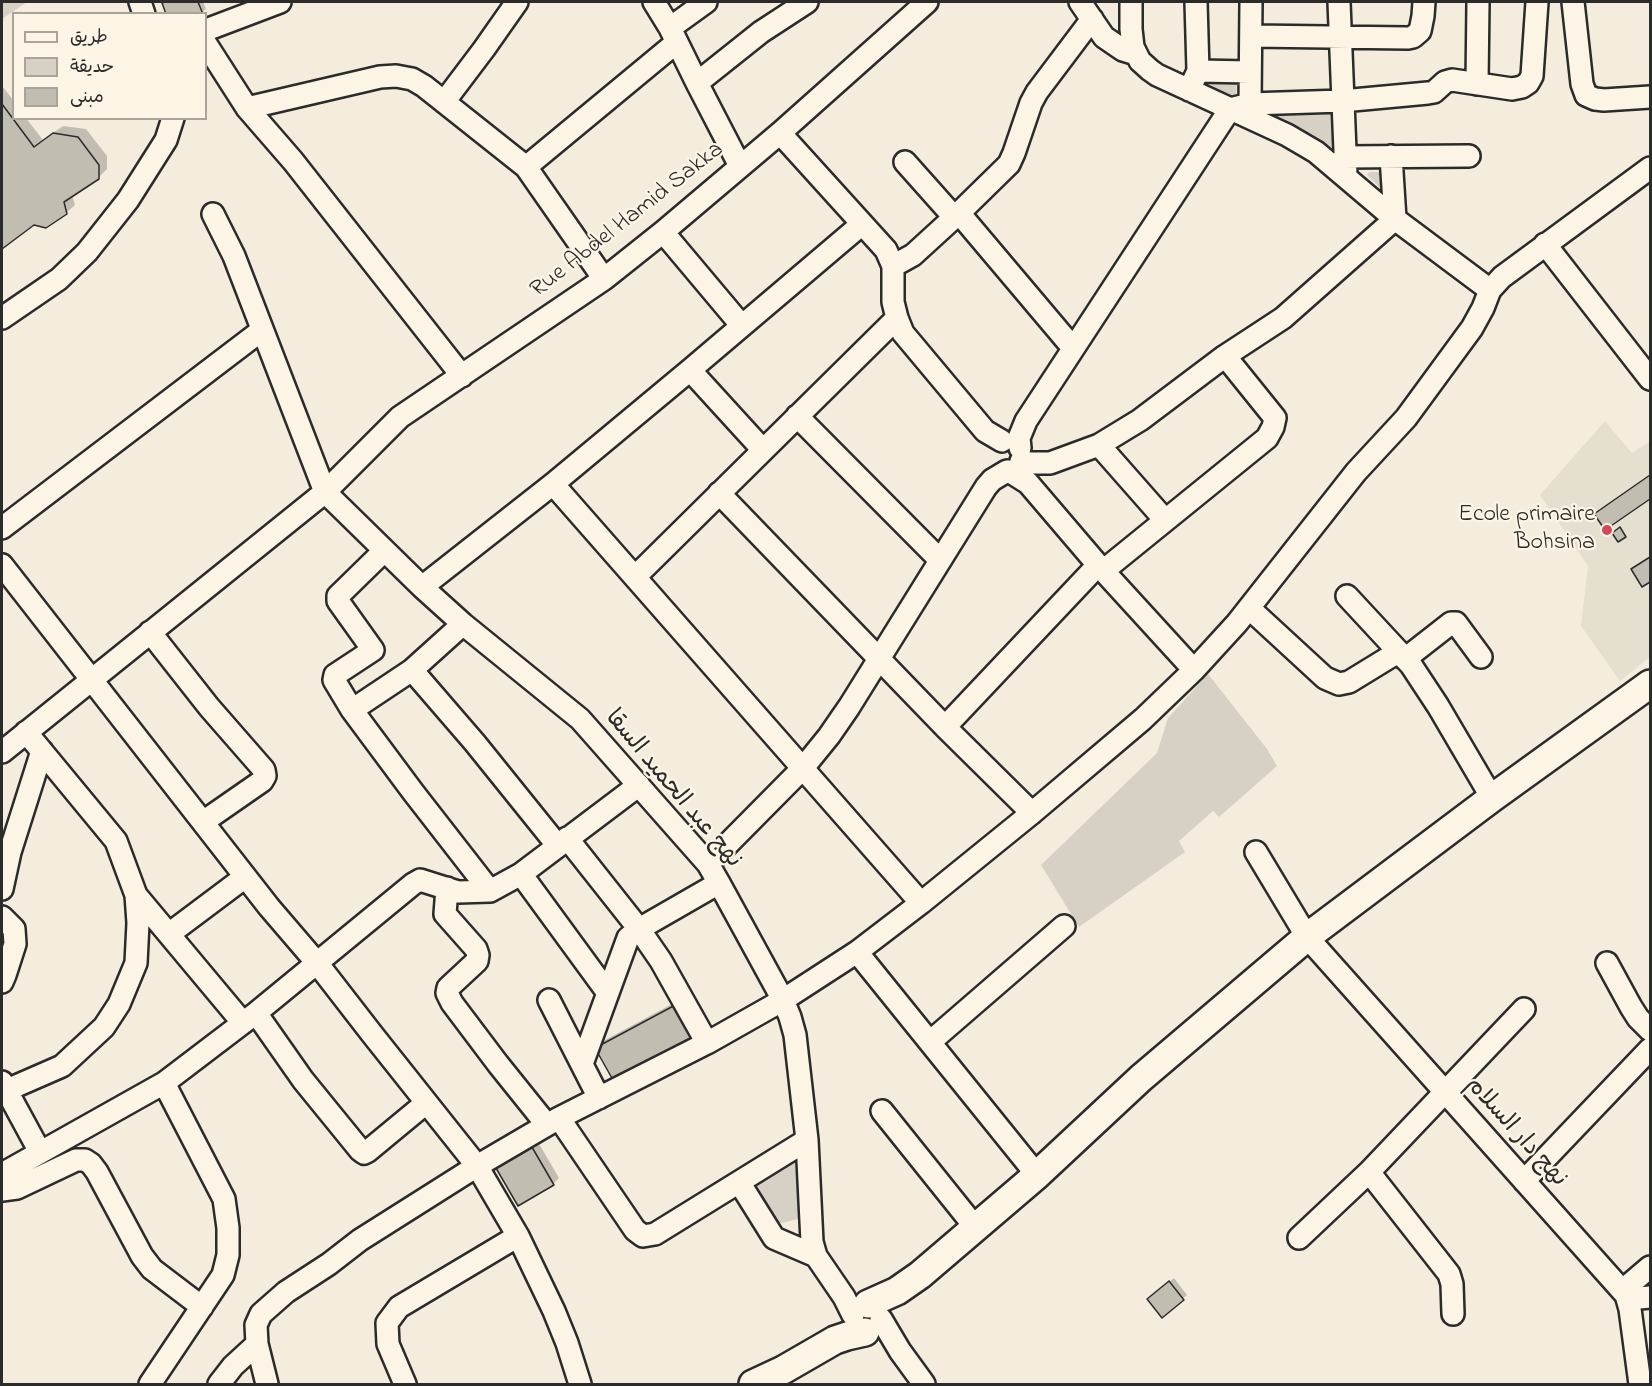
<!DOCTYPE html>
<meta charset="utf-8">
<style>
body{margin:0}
#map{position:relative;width:1652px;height:1386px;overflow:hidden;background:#f4edde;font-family:"Indie Flower","Playpen Sans Arabic",sans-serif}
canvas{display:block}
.frame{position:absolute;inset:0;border:3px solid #2b2b2b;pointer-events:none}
.legend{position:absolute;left:12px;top:12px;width:195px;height:108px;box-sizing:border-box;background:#fcf5e5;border:2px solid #a8a49b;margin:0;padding:8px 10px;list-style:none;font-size:18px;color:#2b2b2b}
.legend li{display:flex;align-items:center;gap:12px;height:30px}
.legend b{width:30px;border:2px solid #a8a49b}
</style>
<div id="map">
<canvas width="1652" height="1386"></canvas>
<div class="frame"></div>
<ul class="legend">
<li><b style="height:8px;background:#fcf5e5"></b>طريق</li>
<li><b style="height:16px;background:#d6d1c4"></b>حديقة</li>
<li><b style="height:16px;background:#c2bdb1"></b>مبنى</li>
</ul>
</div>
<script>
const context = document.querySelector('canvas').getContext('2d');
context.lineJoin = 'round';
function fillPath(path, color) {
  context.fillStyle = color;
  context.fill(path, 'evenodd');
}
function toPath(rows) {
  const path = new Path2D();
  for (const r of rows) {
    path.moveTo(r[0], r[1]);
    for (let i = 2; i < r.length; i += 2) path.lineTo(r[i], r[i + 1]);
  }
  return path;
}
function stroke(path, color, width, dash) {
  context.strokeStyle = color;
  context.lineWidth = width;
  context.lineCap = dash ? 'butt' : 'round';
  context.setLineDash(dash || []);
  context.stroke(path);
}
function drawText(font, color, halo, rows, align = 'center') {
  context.font = font + ' "Indie Flower","Playpen Sans Arabic",sans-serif';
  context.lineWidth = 4.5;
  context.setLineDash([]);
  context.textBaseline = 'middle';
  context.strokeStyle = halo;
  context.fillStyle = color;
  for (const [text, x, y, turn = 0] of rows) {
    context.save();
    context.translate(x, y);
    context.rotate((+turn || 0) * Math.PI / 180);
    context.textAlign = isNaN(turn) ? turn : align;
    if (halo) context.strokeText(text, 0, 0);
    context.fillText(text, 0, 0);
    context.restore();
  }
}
const built = toPath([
 [1605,421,1632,453,1650,441,1650,646,1649,648,1650,657,1620,681,1581,626,1588,566,1540,495]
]);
const green = toPath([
 [2,2,27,2,2,19],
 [1237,80,1236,95,1234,97,1212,87,1210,84,1210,81],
 [1269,112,1332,112,1334,115,1335,147,1325,148,1269,115],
 [1370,172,1381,172,1383,174,1384,188,1380,188,1368,176,1367,174],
 [1208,674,1267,749,1277,766,1219,817,1213,811,1179,841,1185,852,1079,927,1041,865,1157,753,1168,718],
 [794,1158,798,1163,801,1198,801,1218,782,1223,775,1223,750,1185]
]);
const shadow = toPath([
 [165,2,203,2,206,9,202,12,164,3],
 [2,86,14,101,14,118,26,118,43,140,63,126,86,129,107,156,107,169,98,178,72,195,75,205,66,213,34,223,2,247],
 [1650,475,1650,498,1606,528,1596,514,1602,508],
 [1650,556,1650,580,1643,585,1633,569],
 [687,996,703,1025,597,1048,605,1040],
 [535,1137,559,1178,553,1184,501,1157],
 [1174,1278,1187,1295,1162,1316,1152,1296]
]);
const building = toPath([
 [165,2,198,2,203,14,166,14,162,3,165,2],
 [2,104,34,147,53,133,78,137,99,165,99,179,64,202,67,214,46,228,34,225,2,249,2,104],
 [1650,475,1650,499,1605,530,1594,514,1650,475],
 [1620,527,1626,537,1618,542,1612,533,1620,527],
 [1650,557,1650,582,1642,587,1631,569,1650,557],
 [679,1003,696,1035,613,1080,595,1048,679,1003],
 [529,1142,554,1185,518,1206,493,1163,529,1142],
 [1169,1281,1184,1300,1162,1318,1147,1299,1169,1281]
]);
const minor = toPath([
 [140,2,144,14],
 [654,2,670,28,697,83,740,166],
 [1080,2,1104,37,1123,50,1136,54],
 [1131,2,1131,29,1133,47,1140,61,1150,70,1157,75,1287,135,1316,152,1395,219,1490,290],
 [1339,2,1346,176],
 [1573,2,1582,84,1586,95,1595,99,1604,100,1650,97],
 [670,28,706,2],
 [206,30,280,2],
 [1251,36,1408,38,1413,37,1420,31,1423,16,1424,2],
 [206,44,247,108,293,161,462,376],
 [1198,71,1250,72],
 [697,83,761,32,807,2],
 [1477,84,1478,2],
 [1189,90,1198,71,1196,2],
 [444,102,484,49,517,2],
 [1250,104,1251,2],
 [247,108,380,77,396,76,412,79,424,86,526,167,604,279],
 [780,133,886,250,893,266,893,302,897,318,903,333,985,431,1002,441],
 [1344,157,1469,156],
 [905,162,954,217],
 [526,167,677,42],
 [959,213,1073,348],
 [213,214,234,256,325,492,422,587,463,624,580,719,708,864,719,883,783,1000,790,1017,795,1035,807,1140,812,1242,816,1256,844,1297,853,1315],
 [663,232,742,326],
 [1545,244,1650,379],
 [893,266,913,255,959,213,1009,164,1014,153,1031,103,1037,92,1092,19],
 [2,318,59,279,87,252,128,200,166,140,173,118],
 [690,370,763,450],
 [797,416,940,560],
 [1099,445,1165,520],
 [1020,448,1019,438,1026,421,1230,109,1250,104,1342,101,1428,93,1434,92,1445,82,1452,80,1512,89,1522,87,1528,83,1532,76,1537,2],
 [1021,461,1031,463,1050,463,1099,445,1140,420,1225,356,1283,318,1395,219,1391,156],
 [1009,471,1028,483,1098,565,1194,670],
 [553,484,921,903],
 [719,493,945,727,1032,813],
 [2,528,262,330],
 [384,551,338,596,338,601,373,650,335,675,334,680,352,710,413,792,490,891],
 [2,565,269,907,317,963,372,1034,477,1166,518,1236,554,1311,567,1343,580,1384],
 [1103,571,1267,438,1273,427,1275,418,1225,356],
 [635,577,897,318],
 [422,587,553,484,690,370,862,224],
 [1347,596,1411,665,1438,706,1492,798],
 [1249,608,1325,678,1339,684,1349,682,1398,652],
 [150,632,209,707,264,770,265,776,262,781,203,822],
 [1405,659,1451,623,1456,623,1481,657],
 [412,670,475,743,558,846],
 [352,710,412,670,463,624],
 [945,727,1098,565],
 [2,752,325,492,400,417,604,279,663,232,780,133,927,2],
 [567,838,639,929,661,961,707,1043],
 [1256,852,1307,937,1626,1295,1630,1309,1640,1384],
 [708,864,803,768,829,736,849,707,986,487,992,480,1007,471],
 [521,874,608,993],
 [447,888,445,914,476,949,478,955,477,961,448,988,447,993,452,1003,498,1064,547,1125],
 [2,889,10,852,42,751],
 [136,895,243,1023],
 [2,917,14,929,15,944,5,975,2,982],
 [169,934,245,877],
 [857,952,1037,1175],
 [1607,963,1631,1007,1638,1018,1650,1030],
 [549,1000,599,1098],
 [930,1042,1064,926],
 [582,1064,628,938,639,929,719,883],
 [2,1082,40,1152],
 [7,1090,62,1066,104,1027,119,1004,136,963,138,923,136,895,116,841,26,732],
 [426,1103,368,1151,364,1153,360,1150,303,1080,256,1013,413,884,420,880,458,892,490,891,521,874,639,785],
 [882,1111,975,1227],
 [559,1118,635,1230,643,1236,655,1234,807,1140],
 [1369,1172,1449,1274,1452,1284,1453,1314],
 [2,1174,164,1083,256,1013],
 [1524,1181,1650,1049],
 [739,1182,774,1238,816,1256],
 [2,1190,17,1188,76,1160,85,1160,91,1164,97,1172,142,1256,152,1269,202,1307],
 [1299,1238,1369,1172,1524,1009],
 [1623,1290,1650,1267],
 [1628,1299,1650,1297],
 [881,1319,900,1351,924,1384],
 [150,1384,223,1275,228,1255,228,1228,224,1199,164,1083],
 [219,1384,233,1366,257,1344],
 [267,1384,257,1344,256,1325,261,1314,286,1292,329,1264,360,1240,477,1166,559,1118,707,1043,783,1000,857,952,921,903,1032,813,1143,719,1194,670,1237,623,1356,472,1406,418,1472,328,1483,308,1490,290,1502,277,1650,168],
 [405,1384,388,1344,387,1323,399,1307,518,1236]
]);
const major = toPath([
 [868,1304,897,1291,920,1275,1037,1175,1141,1078,1307,937,1492,798,1650,684],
 [753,1384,783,1370,835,1340,847,1336,865,1332]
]);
const markers = [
 [1607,530,6,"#d1495b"]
];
const streetNames = [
 ["Rue Abdel Hamid Sakka",628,221,-38],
 ["نهج عبد الحميد السقا",672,790,50],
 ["نهج دار السلام",1515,1133,48]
];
const poiNames = [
 ["Ecole primaire",1595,516],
 ["Bohsina",1595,544]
];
fillPath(built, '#e5dfd0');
fillPath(green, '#d6d1c4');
fillPath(shadow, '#0003');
fillPath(building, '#c2bdb1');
stroke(building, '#2b2b2b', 1.5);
stroke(minor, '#2b2b2b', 26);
stroke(major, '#2b2b2b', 32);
stroke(minor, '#fcf5e5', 21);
stroke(major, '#fcf5e5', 27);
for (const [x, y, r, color] of markers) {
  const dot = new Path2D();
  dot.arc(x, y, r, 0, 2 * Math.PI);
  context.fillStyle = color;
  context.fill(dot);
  stroke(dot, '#fcf5e5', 2);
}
drawText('24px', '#2b2b2b', '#fcf5e5', streetNames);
drawText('24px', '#2b2b2b', '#fcf5e5', poiNames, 'right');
</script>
